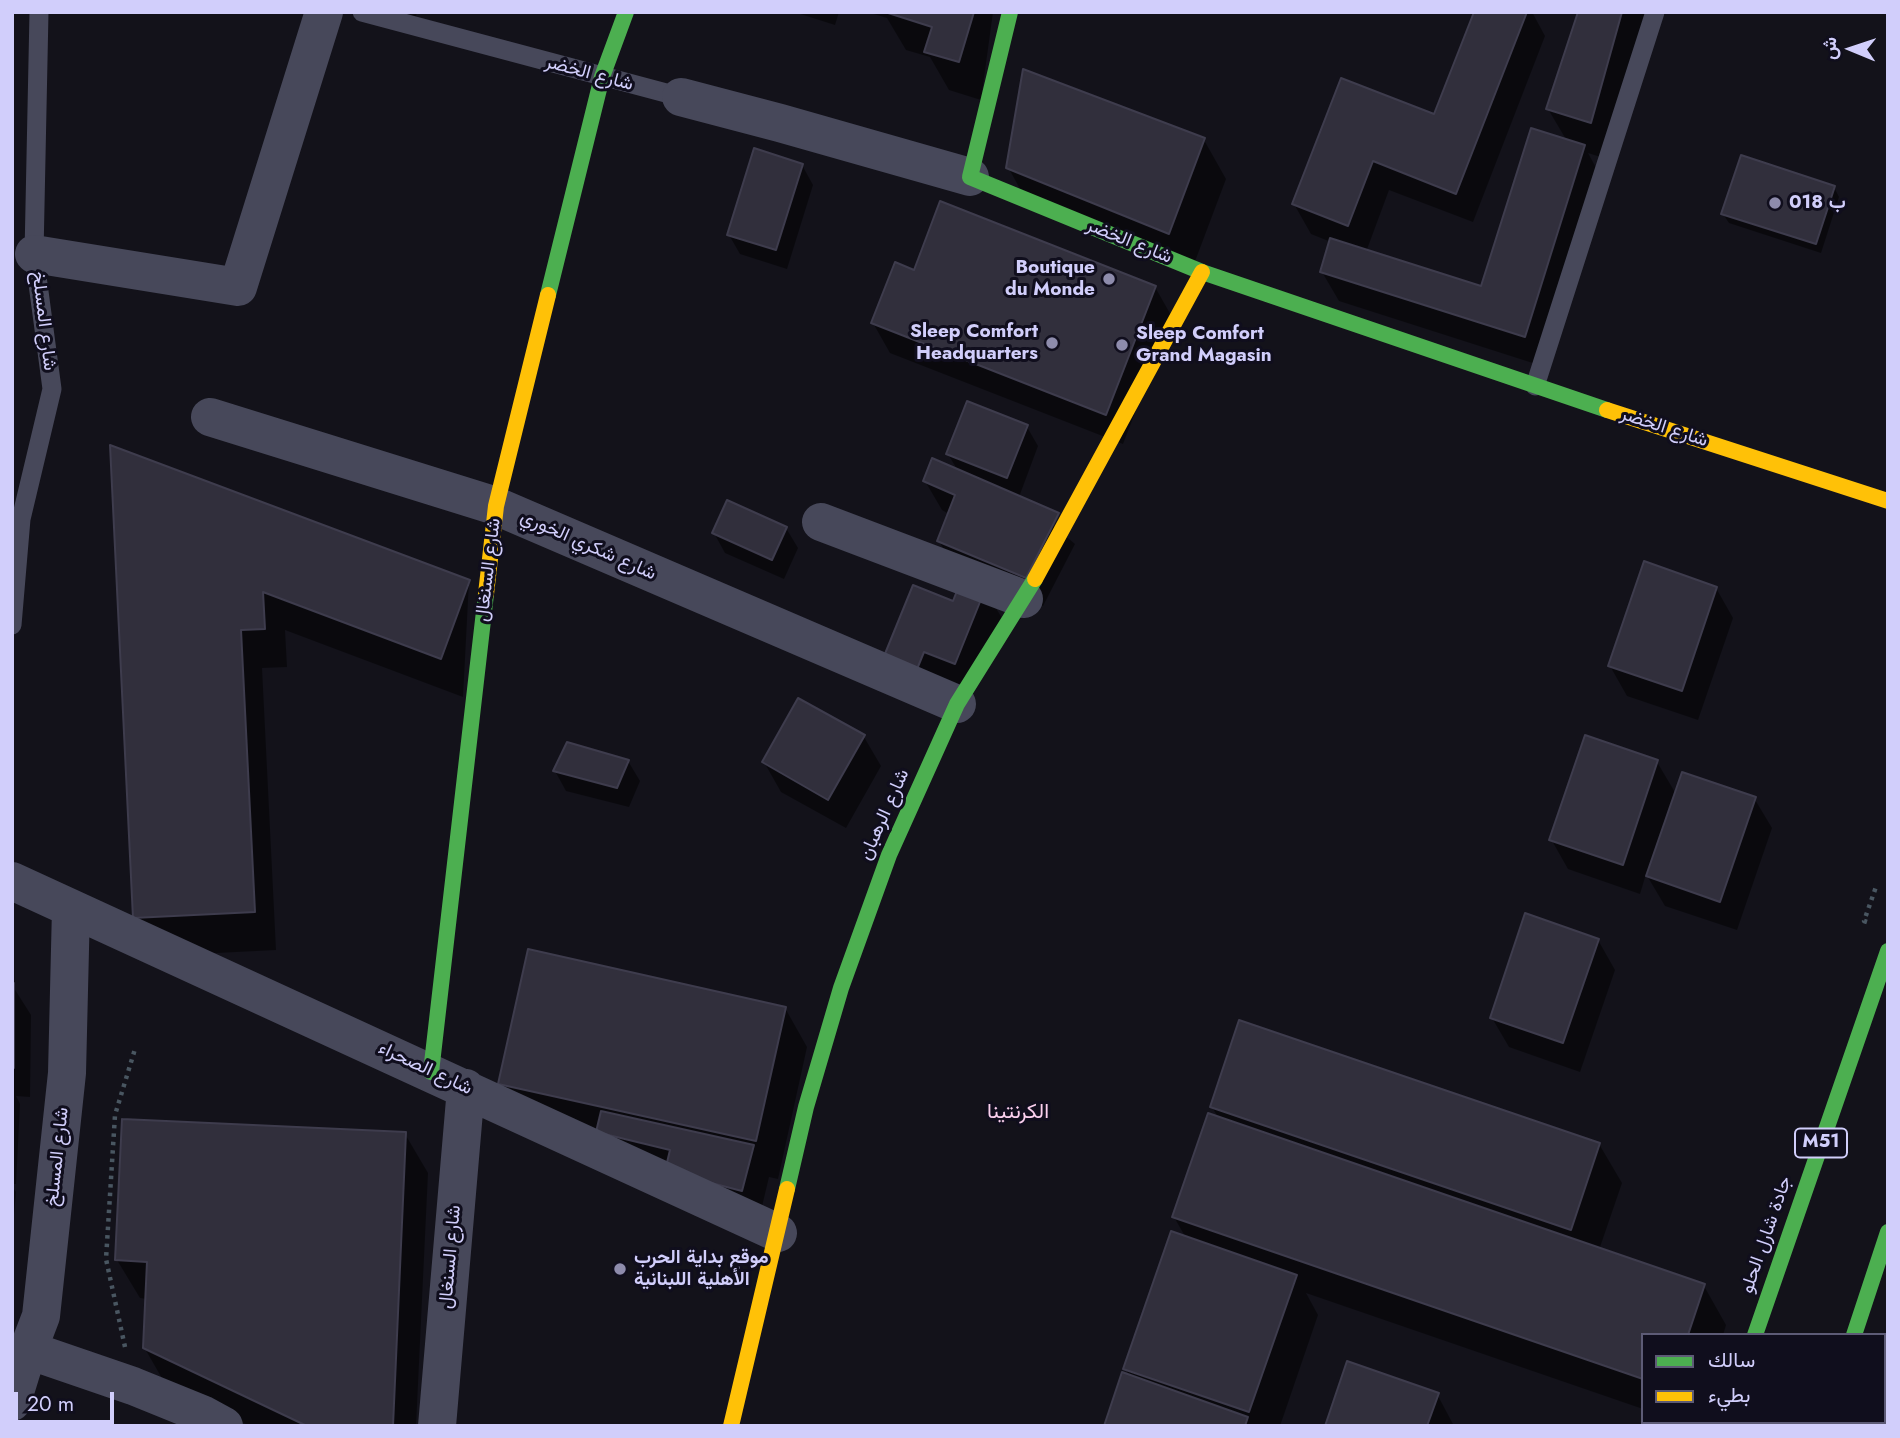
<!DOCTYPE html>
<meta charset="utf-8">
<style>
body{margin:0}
#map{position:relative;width:1900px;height:1438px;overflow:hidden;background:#13121a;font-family:Jost,Vazirmatn,sans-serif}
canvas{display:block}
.frame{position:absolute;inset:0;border:14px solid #d1cefb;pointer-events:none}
.legend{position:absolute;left:1641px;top:1333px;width:245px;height:91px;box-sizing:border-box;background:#100e1d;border:2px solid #5d5b76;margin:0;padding:9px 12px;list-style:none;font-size:21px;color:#d1cefb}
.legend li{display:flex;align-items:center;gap:14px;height:35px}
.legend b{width:35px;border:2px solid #5d5b76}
.north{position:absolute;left:1816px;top:14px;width:70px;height:70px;-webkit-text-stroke:5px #100e1d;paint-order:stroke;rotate:272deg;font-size:19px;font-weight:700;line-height:28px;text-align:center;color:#d1cefb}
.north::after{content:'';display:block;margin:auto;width:24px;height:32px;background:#d1cefb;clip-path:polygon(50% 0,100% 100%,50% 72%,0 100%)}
.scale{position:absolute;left:14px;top:1392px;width:100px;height:32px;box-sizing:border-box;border:4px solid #d1cefb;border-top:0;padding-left:9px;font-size:21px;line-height:24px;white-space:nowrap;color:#d1cefb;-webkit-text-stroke:5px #100e1d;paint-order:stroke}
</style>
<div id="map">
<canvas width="1900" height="1438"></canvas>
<div class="frame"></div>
<ul class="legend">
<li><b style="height:9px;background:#4caf50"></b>سالك</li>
<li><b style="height:9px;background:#ffc107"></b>بطيء</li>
</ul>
<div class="north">ش</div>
<div class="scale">20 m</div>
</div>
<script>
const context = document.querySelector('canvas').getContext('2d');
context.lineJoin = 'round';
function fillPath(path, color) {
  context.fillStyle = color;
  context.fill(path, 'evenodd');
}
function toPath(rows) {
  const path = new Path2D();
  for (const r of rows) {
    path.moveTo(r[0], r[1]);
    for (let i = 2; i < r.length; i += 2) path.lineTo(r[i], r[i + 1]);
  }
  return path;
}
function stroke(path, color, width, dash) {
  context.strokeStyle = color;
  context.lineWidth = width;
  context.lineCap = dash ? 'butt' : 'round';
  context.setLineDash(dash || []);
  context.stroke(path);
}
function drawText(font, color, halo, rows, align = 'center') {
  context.font = font + ' Jost,Vazirmatn,sans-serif';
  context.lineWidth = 6;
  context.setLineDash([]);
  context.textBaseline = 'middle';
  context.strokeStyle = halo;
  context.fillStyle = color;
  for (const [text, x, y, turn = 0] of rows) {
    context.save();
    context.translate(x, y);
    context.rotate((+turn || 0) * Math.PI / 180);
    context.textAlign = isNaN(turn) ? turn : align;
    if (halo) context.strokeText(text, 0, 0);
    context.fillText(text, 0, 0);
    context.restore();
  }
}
const shadow = toPath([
 [399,12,417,12,416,17],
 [794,12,839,12,835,25],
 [867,12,993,12,981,100,949,90,930,57,906,50,887,18],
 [1476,12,1532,12,1545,36,1473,222,1389,190,1366,252,1482,289,1567,141,1548,109,1580,12,1654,12,1613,161,1588,153,1601,177,1542,366,1339,301,1322,272,1331,242,1311,234,1294,204,1435,117],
 [1204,140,1226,179,1191,272,1030,207,1008,167],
 [802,165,813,185,787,269,740,254,729,235],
 [1834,187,1839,197,1821,253,1729,223,1723,214],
 [915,272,1155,287,1172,317,1123,444,890,353,873,323],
 [1027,427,1038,446,1019,497,1075,544,1043,606,956,571,939,541,949,514,942,510,925,481,958,471,948,454],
 [112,447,469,581,463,697,285,630,287,667,262,668,276,950,157,956,135,917],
 [786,528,798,548,784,579,725,553,714,533],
 [1716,588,1733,618,1698,720,1627,696,1610,666],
 [984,589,1002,618,972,693,882,666,954,603],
 [864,737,881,766,846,828,781,792,764,762],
 [628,761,640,781,629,807,566,791,555,771],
 [1657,762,1676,794,1754,798,1772,828,1737,930,1665,906,1646,874,1640,894,1568,869,1551,839],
 [1598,940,1615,970,1580,1072,1509,1047,1492,1018],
 [12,985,31,1015,30,1097,16,1096,20,1104,16,1184,12,1184],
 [785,1008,807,1047,778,1179,769,1177,759,1219,522,1122,500,1083],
 [1212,1107,1599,1144,1622,1183,1599,1250,1704,1286,1726,1325,1723,1335,1643,1335,1643,1409,1306,1293,1318,1315,1280,1426,1106,1426,1130,1377,1125,1368,1186,1238,1174,1217,1219,1119],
 [405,1134,428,1173,416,1426,250,1426,167,1387,144,1347,147,1299,140,1298,117,1260],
 [12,1186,16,1192,13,1226,12,1226],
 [1437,1394,1454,1426,1327,1426]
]);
const building = toPath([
 [885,12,974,12,959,62,924,52,932,27,885,12],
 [1474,12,1527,12,1456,194,1373,161,1348,226,1292,204,1341,78,1434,114,1474,12],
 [1578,12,1622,12,1591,123,1546,109,1578,12],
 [1023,69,1205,138,1169,234,1006,168,1023,69],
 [1531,128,1585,145,1525,337,1320,272,1330,238,1481,286,1531,128],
 [754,148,803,164,776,250,727,235,754,148],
 [1741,155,1835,186,1816,244,1721,214,1741,155],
 [940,201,1156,286,1106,415,871,323,895,262,914,270,940,201],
 [967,401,1028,425,1007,478,946,454,967,401],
 [110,445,470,580,441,659,263,592,265,629,241,630,255,912,133,918,110,445],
 [932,458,1059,513,1026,578,937,541,955,495,923,481,932,458],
 [727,500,787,527,772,560,712,533,727,500],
 [1644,561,1717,587,1682,691,1608,666,1644,561],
 [962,578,986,587,955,664,924,652,913,679,880,666,913,585,953,601,962,578],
 [798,698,865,735,828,800,762,762,798,698],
 [1585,735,1658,760,1623,865,1549,840,1585,735],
 [567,742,629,760,617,788,553,771,567,742],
 [1682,772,1756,797,1720,902,1646,876,1682,772],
 [1525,913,1599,939,1563,1043,1490,1018,1525,913],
 [528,949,786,1007,756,1141,498,1084,528,949],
 [12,983,14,983,14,1068,12,1068,12,983],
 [1239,1020,1600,1143,1571,1230,1210,1107,1239,1020],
 [601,1111,754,1145,742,1191,665,1171,670,1150,596,1132,601,1111],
 [1208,1113,1705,1284,1688,1335,1643,1335,1643,1379,1172,1217,1208,1113],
 [122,1119,406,1132,393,1426,307,1426,143,1348,147,1262,115,1260,122,1119],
 [1171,1231,1297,1275,1249,1412,1123,1369,1171,1231],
 [1347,1361,1439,1393,1427,1426,1325,1426,1347,1361],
 [1122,1372,1248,1417,1245,1426,1104,1426,1122,1372]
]);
const path = toPath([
 [1867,922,1864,921,1877,884],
 [125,1347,106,1259,115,1115,135,1049]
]);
const lane = toPath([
 [362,12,681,97],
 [1535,386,1655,12],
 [12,625,21,519,52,389,34,254,39,12]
]);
const street = toPath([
 [681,97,780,123,970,177],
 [34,254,238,287,324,12],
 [210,417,496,506,957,704],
 [821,522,1024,599],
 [12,881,778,1233],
 [28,1350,133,1386,202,1414,224,1426],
 [12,1402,28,1350,41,1316,67,1073,71,908],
 [437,1426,466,1088]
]);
const fast = toPath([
 [1010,12,970,177,1202,272,1607,410],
 [548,295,602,77,626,12],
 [431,1072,486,594],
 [787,1189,806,1107,841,988,889,855,957,704,1035,579],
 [1755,1335,1888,951],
 [1854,1335,1888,1232],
 [1723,1426,1725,1422],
 [1824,1426,1825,1422]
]);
const slow = toPath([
 [1607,410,1888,501],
 [1035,579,1202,272],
 [486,594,496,506,548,295],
 [731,1426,787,1189]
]);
const markers = [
 [1775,203,7,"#8e8cac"],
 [1109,279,7,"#8e8cac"],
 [1052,343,7,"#8e8cac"],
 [1122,345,7,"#8e8cac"],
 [620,1269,7,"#8e8cac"]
];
const shields = [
 [1821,1143,52]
];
const shieldNames = [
 ["M51",1821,1143]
];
const streetNames = [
 ["شارع الخضر",589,74,15],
 ["شارع الخضر",1129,242,22],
 ["شارع المسلخ",43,321,83],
 ["شارع الخضر",1664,428,18],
 ["شارع شكري الخوري",588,546,24],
 ["شارع السنغال",489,570,-83],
 ["شارع الرهبان",885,815,-66],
 ["شارع الصحراء",425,1069,25],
 ["شارع المسلخ",58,1157,-84],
 ["جادة شارل الحلو",1767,1235,-71],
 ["شارع السنغال",451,1257,-85]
];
const poiNames = [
 ["ب 018",1789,203],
 ["Boutique",1095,268,"right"],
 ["du Monde",1095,290,"right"],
 ["Sleep Comfort",1038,332,"right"],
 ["Headquarters",1038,354,"right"],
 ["Sleep Comfort",1136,334],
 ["Grand Magasin",1136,356],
 ["موقع بداية الحرب",634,1258],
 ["الأهلية اللبنانية",634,1280]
];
const neighbourhoodNames = [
 ["الكرنتينا",1018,1113]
];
fillPath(shadow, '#0007');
fillPath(building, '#312f3c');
stroke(building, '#3e3c4d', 2);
stroke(path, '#495661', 4.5, [3.5, 5]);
stroke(lane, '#47485a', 19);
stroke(street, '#47485a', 38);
stroke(fast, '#4caf50', 16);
stroke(slow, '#ffc107', 16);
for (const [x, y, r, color] of markers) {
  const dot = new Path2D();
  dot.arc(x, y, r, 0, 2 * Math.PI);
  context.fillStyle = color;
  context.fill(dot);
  stroke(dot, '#100e1d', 2.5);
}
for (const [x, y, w] of shields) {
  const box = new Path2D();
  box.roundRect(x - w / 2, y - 14.5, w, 29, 5);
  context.fillStyle = '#100e1d';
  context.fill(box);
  stroke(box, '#d1cefb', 2);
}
drawText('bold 18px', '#d1cefb', null, shieldNames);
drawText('19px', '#d1cefb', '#100e1d', streetNames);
drawText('bold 19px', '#d1cefb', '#100e1d', poiNames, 'left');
drawText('21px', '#fbd0ee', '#100e1d', neighbourhoodNames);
</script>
